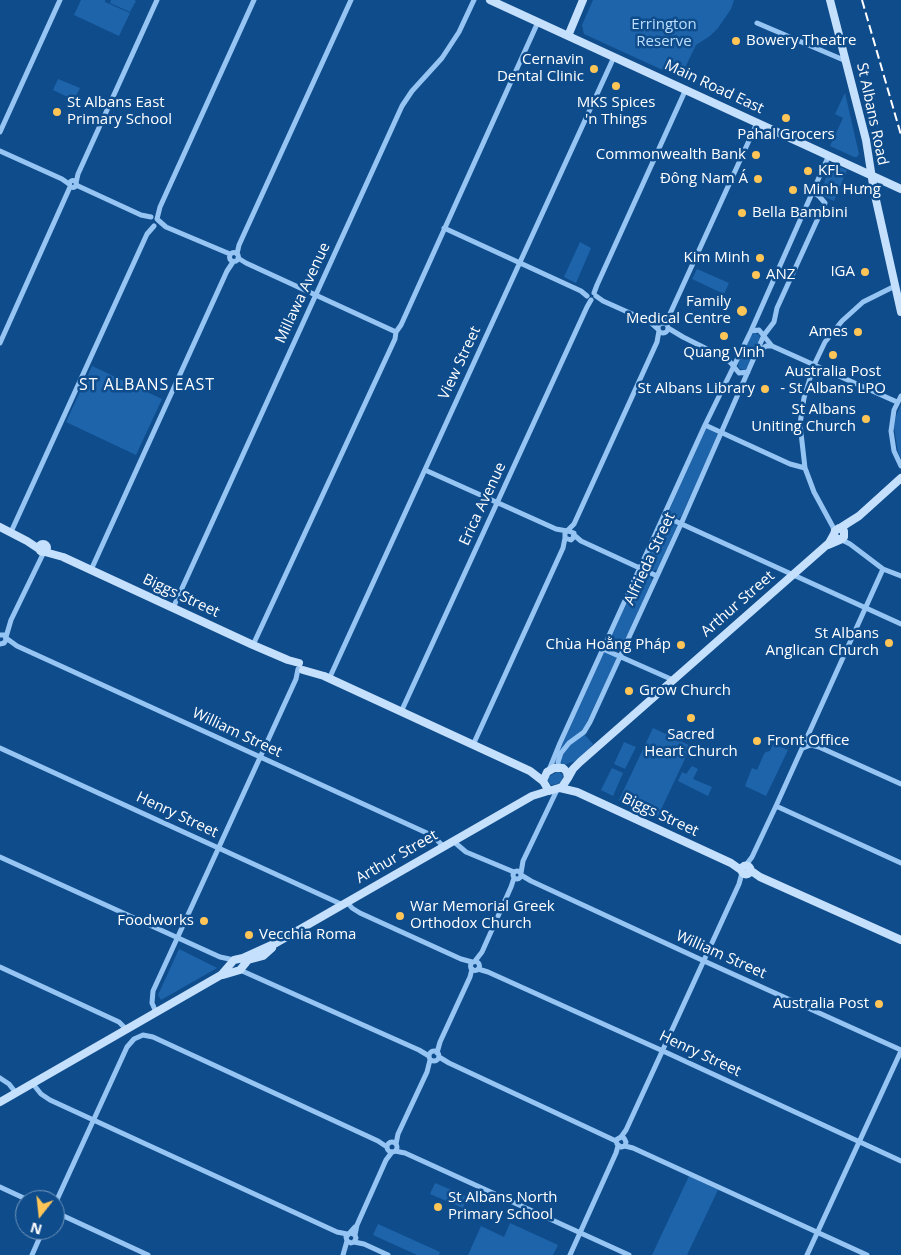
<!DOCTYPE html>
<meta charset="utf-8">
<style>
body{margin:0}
#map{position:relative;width:901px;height:1255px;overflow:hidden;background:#0f4c8c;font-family:"Open Sans",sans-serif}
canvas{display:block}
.north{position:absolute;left:15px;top:1190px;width:50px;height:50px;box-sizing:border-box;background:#0f4c8c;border:1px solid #6f94ba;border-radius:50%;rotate:196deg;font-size:14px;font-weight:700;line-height:20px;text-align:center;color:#fff}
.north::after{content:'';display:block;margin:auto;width:18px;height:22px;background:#ffc657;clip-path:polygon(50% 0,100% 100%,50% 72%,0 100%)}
</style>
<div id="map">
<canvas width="901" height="1255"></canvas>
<div class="north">N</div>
</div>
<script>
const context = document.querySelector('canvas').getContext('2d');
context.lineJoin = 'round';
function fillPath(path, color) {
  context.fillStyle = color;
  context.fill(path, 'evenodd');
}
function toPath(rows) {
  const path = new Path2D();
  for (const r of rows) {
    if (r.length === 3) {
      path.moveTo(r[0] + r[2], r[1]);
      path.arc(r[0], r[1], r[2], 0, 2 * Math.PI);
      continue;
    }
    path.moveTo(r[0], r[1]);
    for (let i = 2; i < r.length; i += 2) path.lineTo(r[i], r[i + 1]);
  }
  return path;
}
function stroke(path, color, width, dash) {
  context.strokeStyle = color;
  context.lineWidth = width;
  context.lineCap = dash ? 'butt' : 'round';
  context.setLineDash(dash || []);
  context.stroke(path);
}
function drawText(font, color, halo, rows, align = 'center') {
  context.font = font + ' "Open Sans",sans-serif';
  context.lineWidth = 5;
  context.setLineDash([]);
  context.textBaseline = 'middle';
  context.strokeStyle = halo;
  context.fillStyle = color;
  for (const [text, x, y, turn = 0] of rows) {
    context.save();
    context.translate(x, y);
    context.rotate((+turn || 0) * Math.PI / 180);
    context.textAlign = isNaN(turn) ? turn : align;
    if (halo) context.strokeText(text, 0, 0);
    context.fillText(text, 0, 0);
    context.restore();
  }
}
const green = toPath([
 [81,0,105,0,105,2,130,13,119,36,74,15],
 [111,0,134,0,136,1,130,12,110,3],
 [593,0,734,0,731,9,718,28,710,36,696,45,680,78,584,34,582,25],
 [58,79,80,88,74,100,53,90],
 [845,93,859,154,857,157,854,157,830,146,843,118,835,114],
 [836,165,839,165,839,167,847,170,834,201,823,196,820,192,829,171],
 [580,242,591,248,576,283,564,277],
 [697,269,729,283,724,294,692,279],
 [756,333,759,335,760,338,747,368,744,370,740,369,738,366,740,357,747,342,753,334],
 [92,366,162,399,136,455,66,422],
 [901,405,901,458,898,452,894,427,896,416],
 [706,428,718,434,681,517,677,519,668,515,668,513],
 [665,519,675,523,677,526,658,569,653,571,644,567,644,566],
 [641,571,650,574,652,581,621,649,616,652,607,649,607,646],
 [604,652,616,657,616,660,584,728,555,760],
 [653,728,691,746,657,818,619,800],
 [584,734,593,744,584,755,575,761,564,765,561,764,560,761,566,748],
 [624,742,636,747,625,769,614,764],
 [773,744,788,750,766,796,745,786,752,768,757,770,764,754,766,752,770,751],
 [692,766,698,769,693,779,712,787,708,796,678,781,682,772,686,774],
 [612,768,623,773,613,796,601,790],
 [558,771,563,775,562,780,558,784,551,785,548,781,549,777],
 [179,949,217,968,161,1000,158,995],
 [689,1176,718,1190,687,1255,652,1255],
 [435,1183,468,1197,463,1208,430,1194],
 [510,1223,558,1245,553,1255,468,1255,481,1226,504,1237],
 [378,1224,440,1252,439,1255,417,1255,373,1235]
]);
const street = toPath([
 [757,23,846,61],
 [0,132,60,0],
 [0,151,62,179,69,184],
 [73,184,3.5],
 [76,183,78,174,157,0],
 [76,185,141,215,151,217],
 [157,219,160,207,254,0],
 [158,220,166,227,230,254],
 [444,228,581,291,587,296],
 [234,257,4.5],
 [237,254,239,245,351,0],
 [238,258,246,263,396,332],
 [594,293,597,285,686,89],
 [596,296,603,301,650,322,658,329],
 [663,323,669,316,757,123],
 [663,328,5],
 [668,328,683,337,725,358,730,362,739,373,748,372],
 [751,331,759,330,772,346,897,402],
 [0,343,70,187],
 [757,353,766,346,772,346],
 [901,396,894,410,891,431,894,451,901,466],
 [705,425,790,464,805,468],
 [425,470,556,529,567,531],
 [664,516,901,624],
 [568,531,574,533,573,538,571,540,565,538,565,533,574,524,657,342,659,331],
 [11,532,147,234,154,226],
 [834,532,833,527,814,492,805,468,800,424,804,398,814,365,825,342,842,321,863,302,895,286],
 [574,535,581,541,657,576],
 [840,539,850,544,883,569,901,576],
 [91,570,227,271,233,262],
 [173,608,402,106,412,91,442,58,459,32,474,0],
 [0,635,5,635,6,640,4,643,0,644],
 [6,637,11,620,44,552],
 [6,638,17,646,429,834,436,839,444,847],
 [253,645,395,339,396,332,401,325,538,22],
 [603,649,673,680],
 [329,679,614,57],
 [401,712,587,307,591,300],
 [473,745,563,548,565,538],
 [0,748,343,905],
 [803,748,811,745,819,747,901,784],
 [559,768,558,762,561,753,569,743,584,732,590,722,681,524,764,335,774,322,777,308,825,203,819,196,812,192],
 [549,770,560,743,705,425,751,331,829,155],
 [776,806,901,863],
 [453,841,466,852,514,872],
 [0,857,220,957,234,960],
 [746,865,752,857,776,806,883,569],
 [517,875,4],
 [521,873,523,861,557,790],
 [521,875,531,881,704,961,901,1050],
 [347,902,352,908,360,913,461,959,472,962],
 [475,961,482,952,511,887,514,878],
 [475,966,4.5],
 [0,967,119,1022,126,1029],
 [478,969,488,972,663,1051,901,1161],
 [240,970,419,1050,429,1056],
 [156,1012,152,1003,153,991,296,679,298,669],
 [434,1056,5],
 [437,1053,440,1042,470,977,472,969],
 [439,1057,449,1063,616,1141],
 [0,1078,9,1084,16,1093],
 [33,1084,41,1094,50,1100,337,1232,347,1234],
 [621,1137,624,1138,626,1142,625,1146,621,1147,617,1144,616,1140,621,1137,626,1130,739,884,742,873],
 [392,1147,5],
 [396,1144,398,1134,427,1072,430,1060],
 [625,1146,633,1148,867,1255],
 [395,1151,405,1153,629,1255],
 [0,1187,28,1200],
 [55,1204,127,1047,134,1039,143,1035,153,1037,378,1141,387,1147],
 [55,1212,148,1255],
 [351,1233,355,1235,356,1238,354,1242,351,1243,347,1241,346,1237,355,1227],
 [355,1235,357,1225,386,1160,392,1152],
 [354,1242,364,1244,388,1255],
 [32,1255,43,1230],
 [343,1255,347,1241],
 [570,1255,616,1153,618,1146],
 [807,1255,901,1051]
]);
const secondary = toPath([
 [490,0,901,189],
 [830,0,866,140,874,191,901,312],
 [568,36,583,0],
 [0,527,27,541,39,549],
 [840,528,859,516,901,478],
 [43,548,4],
 [828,545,842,539,844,537,844,531,839,528,835,531,834,534,835,538,839,539],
 [45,552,63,557,253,645,288,660,299,663],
 [303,670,324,676,530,771,543,781],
 [554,768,563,768,567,772,568,778,562,787,549,791,543,781,547,772,554,768],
 [568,778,573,769,580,762,829,543,834,534],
 [560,788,577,792,731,863,741,870],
 [746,870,4.5],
 [750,870,760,877,901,940],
 [223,975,240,970,248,960,263,956,272,948],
 [0,1102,221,975,234,960,243,958,276,943,532,796,548,791]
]);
const rail = toPath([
 [862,0,901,135]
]);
const markers = [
 [736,41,5,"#ffc657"],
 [594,69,5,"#ffc657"],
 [616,86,5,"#ffc657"],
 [57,112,5,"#ffc657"],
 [786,118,5,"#ffc657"],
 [756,155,5,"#ffc657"],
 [808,171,5,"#ffc657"],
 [758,179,5,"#ffc657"],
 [793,190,5,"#ffc657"],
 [742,213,5,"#ffc657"],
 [760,258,5,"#ffc657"],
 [865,272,5,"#ffc657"],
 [756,275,5,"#ffc657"],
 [742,311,6,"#ffc657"],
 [858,332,5,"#ffc657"],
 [724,336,5,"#ffc657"],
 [833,355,5,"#ffc657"],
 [765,389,5,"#ffc657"],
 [866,419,5,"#ffc657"],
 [889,643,5,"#ffc657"],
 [681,645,5,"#ffc657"],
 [629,691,5,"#ffc657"],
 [691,718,5,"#ffc657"],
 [757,741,5,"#ffc657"],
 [400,916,5,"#ffc657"],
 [204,921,5,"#ffc657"],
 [249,935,5,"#ffc657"],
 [879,1004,5,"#ffc657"],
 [438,1207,5,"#ffc657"]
];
const parkNames = [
 ["Errington",664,25],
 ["Reserve",664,42]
];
const poiNames = [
 ["Bowery Theatre",746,41,"left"],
 ["Cernavin",584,60],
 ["Dental Clinic",584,77],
 ["St Albans East",67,103,"left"],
 ["Primary School",67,120,"left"],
 ["MKS Spices",616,103,"center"],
 ["'n Things",616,120,"center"],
 ["Pahal Grocers",786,135,"center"],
 ["Commonwealth Bank",746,155],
 ["KFL",818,171,"left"],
 ["Đông Nam Á",748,179],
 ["Minh Hưng",803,190,"left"],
 ["Bella Bambini",752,213,"left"],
 ["Kim Minh",750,258],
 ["IGA",855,272],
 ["ANZ",766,275,"left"],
 ["Family",731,302],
 ["Medical Centre",731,319],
 ["Ames",848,332],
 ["Quang Vinh",724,353,"center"],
 ["Australia Post",833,372,"center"],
 ["- St Albans LPO",833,389,"center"],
 ["St Albans Library",755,389],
 ["St Albans",856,410],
 ["Uniting Church",856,427],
 ["St Albans",879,634],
 ["Anglican Church",879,651],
 ["Chùa Hoằng Pháp",671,645],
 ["Grow Church",639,691,"left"],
 ["Sacred",691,735,"center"],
 ["Heart Church",691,752,"center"],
 ["Front Office",767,741,"left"],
 ["War Memorial Greek",410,907,"left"],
 ["Orthodox Church",410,924,"left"],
 ["Foodworks",194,921],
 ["Vecchia Roma",259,935,"left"],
 ["Australia Post",869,1004],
 ["St Albans North",448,1198,"left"],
 ["Primary School",448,1215,"left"]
];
const streetNames = [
 ["Main Road East",714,87,25],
 ["St Albans Road",872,114,78],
 ["Millawa Avenue",303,293,-65],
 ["View Street",460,363,-65],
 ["Erica Avenue",483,504,-65],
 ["Alfrieda Street",650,559,-65],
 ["Biggs Street",181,596,25],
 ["Arthur Street",738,604,-41],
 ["William Street",237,733,25],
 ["Henry Street",177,815,25],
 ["Biggs Street",660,815,25],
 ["Arthur Street",397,857,-30],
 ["William Street",721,955,24],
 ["Henry Street",700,1054,25]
];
const neighbourhoodNames = [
 ["ST ALBANS EAST",147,385]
];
fillPath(green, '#1e64aa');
stroke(street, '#96c5f3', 5);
stroke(secondary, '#c5e0fd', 8);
stroke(rail, '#fff', 2, [9, 4]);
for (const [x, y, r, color] of markers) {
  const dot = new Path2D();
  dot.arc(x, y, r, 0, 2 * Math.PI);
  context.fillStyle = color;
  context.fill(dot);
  stroke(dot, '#0f4c8c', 2);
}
drawText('15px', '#bddefe', '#0f4c8c', parkNames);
drawText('15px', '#fff', '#0f4c8c', poiNames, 'right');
drawText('15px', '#fff', '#0f4c8c', streetNames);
context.letterSpacing = '1px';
drawText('16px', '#fff', '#0f4c8c', neighbourhoodNames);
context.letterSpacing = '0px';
</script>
